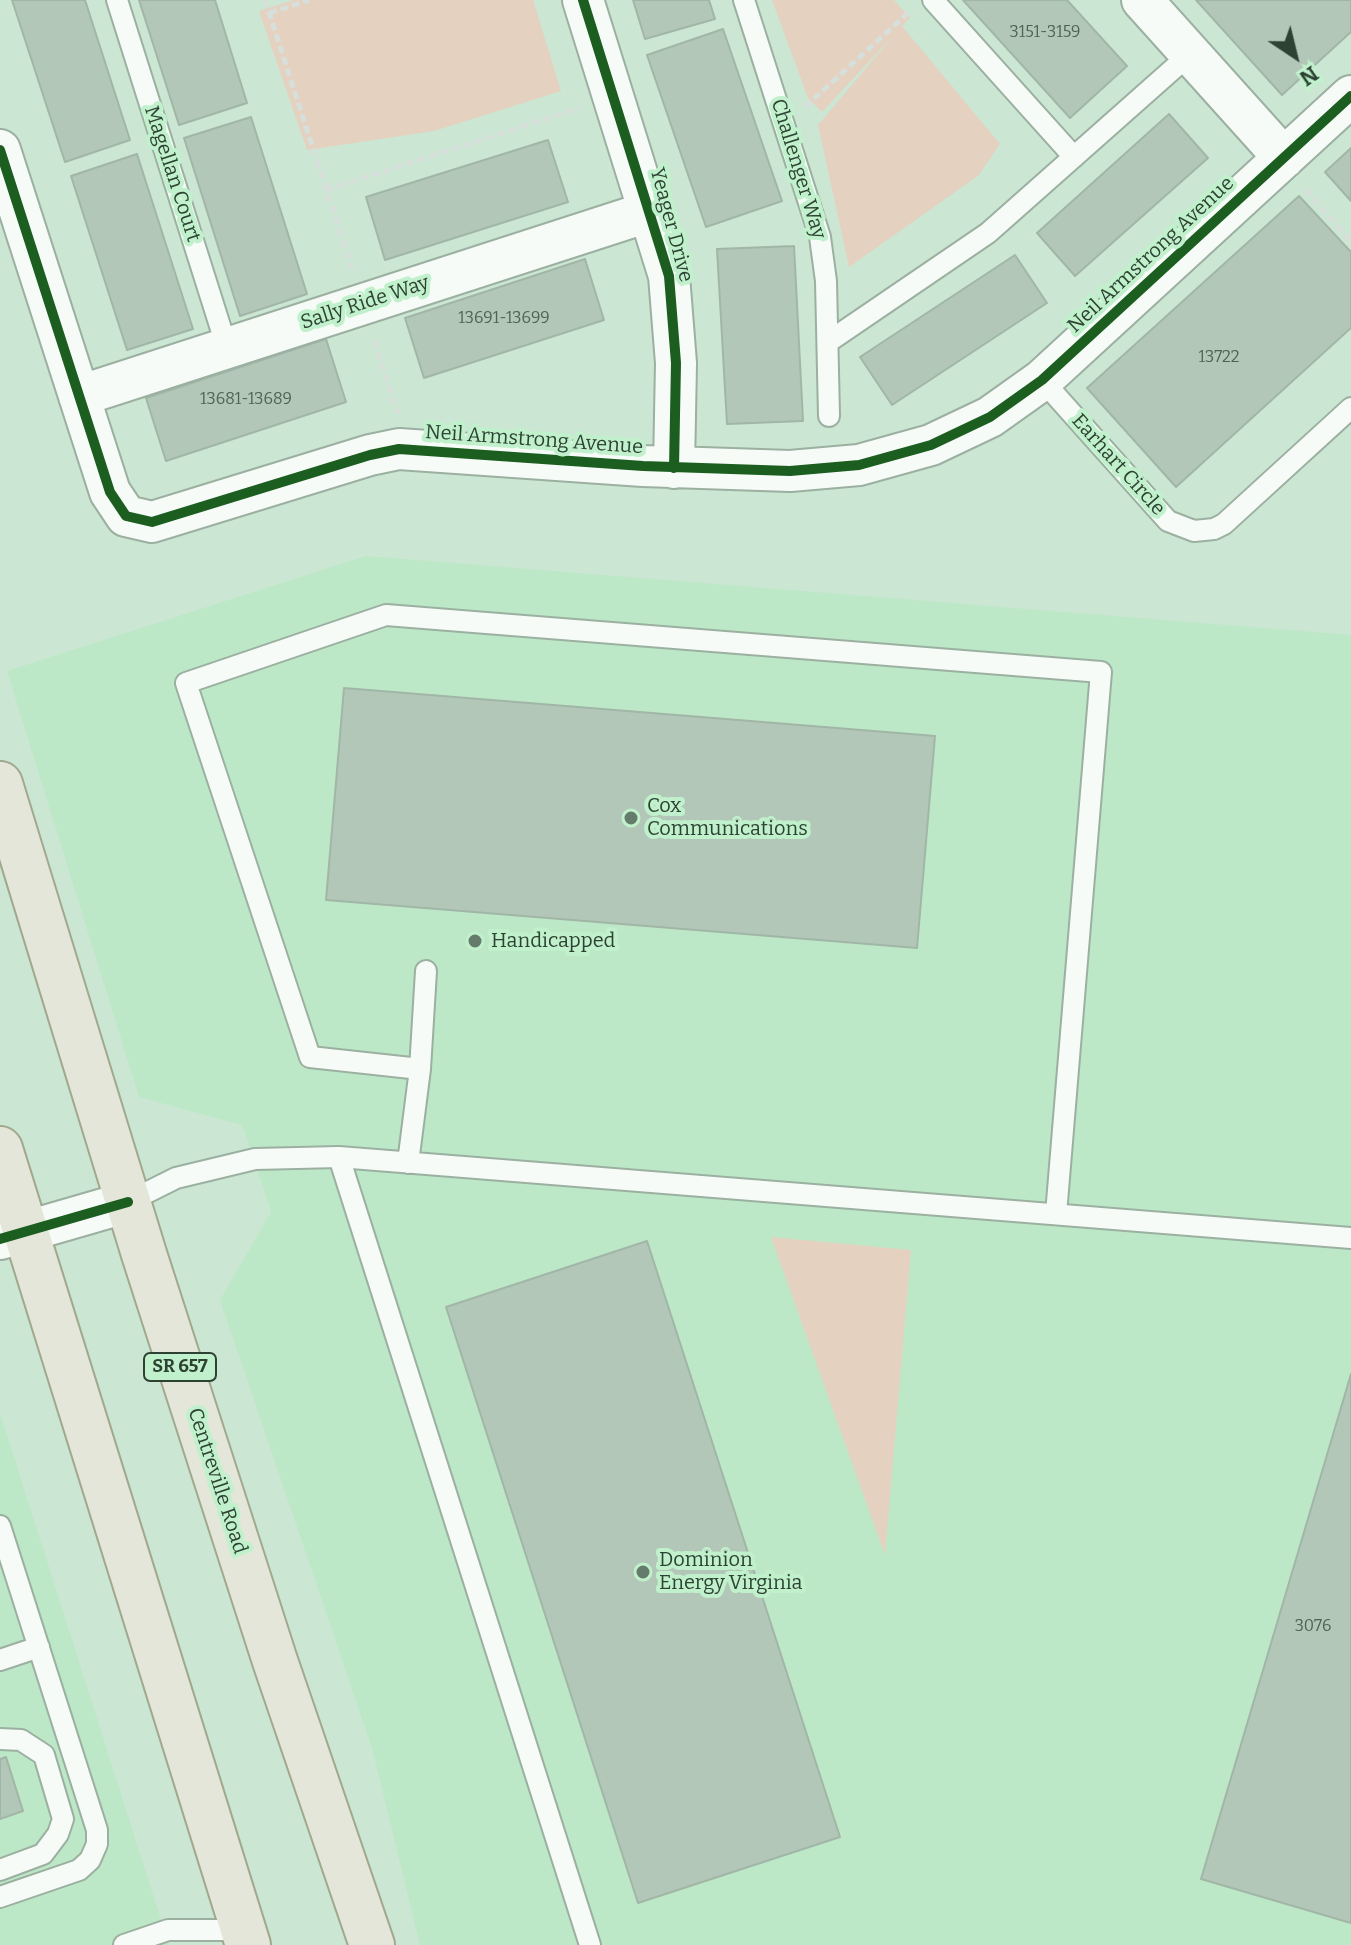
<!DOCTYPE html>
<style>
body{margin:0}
#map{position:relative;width:1351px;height:1945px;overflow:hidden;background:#cbe6d2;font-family:Bitter,serif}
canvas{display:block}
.north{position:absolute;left:1255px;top:16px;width:80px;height:80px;-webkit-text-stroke:6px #c0f1cc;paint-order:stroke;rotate:145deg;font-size:22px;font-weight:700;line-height:32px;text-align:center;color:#2e4233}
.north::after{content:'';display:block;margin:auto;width:28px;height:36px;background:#2e4233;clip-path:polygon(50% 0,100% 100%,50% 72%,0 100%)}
</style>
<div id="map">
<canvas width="1351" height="1945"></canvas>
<div class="north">N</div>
</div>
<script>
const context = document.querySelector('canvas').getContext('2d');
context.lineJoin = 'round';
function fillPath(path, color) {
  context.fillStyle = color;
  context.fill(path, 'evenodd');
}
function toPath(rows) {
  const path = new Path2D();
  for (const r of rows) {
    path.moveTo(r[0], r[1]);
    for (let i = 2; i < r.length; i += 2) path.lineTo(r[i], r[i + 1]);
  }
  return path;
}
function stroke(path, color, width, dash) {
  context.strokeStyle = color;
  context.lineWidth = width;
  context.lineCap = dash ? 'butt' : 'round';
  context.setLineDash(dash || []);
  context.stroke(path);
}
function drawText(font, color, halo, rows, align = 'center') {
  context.font = font + ' Bitter,serif';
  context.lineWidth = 8;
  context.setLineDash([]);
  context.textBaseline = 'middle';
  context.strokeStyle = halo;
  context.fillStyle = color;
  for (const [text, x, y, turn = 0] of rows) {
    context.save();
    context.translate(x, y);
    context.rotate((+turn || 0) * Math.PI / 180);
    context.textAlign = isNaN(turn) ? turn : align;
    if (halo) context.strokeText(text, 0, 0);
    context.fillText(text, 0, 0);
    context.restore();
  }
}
const built = toPath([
 [366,556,1351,635,1351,1945,420,1945,372,1748,220,1300,271,1212,242,1125,139,1097,7,671],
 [0,1413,169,1945,0,1945]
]);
const green = toPath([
 [294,0,533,0,561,91,434,131,307,150,259,11],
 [772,0,894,0,910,18,902,26,1000,144,979,175,849,267,818,125,894,35,822,112,808,98],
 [771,1237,911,1250,885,1555]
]);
const building = toPath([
 [12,0,85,0,130,140,65,162,12,0],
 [139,0,215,0,247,103,179,125,139,0],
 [633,0,709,0,715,19,645,39,633,0],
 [963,0,1067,0,1127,66,1070,118,963,0],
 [1196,0,1351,0,1351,32,1282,95,1196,0],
 [723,29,782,201,706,227,647,55,723,29],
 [1169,114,1208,158,1075,276,1037,233,1169,114],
 [251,117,307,294,240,316,184,138,251,117],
 [548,140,568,202,385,260,366,197,548,140],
 [1351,148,1351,201,1325,172,1351,148],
 [137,154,193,329,127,350,71,176,137,154],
 [1299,196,1351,252,1351,328,1176,487,1087,388,1299,196],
 [794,246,803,421,727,424,717,249,794,246],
 [1015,255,1047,303,892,405,860,357,1015,255],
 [585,259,604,320,424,378,405,318,585,259],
 [326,339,346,402,166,461,146,398,326,339],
 [344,688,935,736,917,948,326,900,344,688],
 [647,1241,840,1837,638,1903,446,1307,647,1241],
 [1351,1374,1351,1923,1201,1879,1351,1374],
 [6,1757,23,1811,0,1819,0,1759,6,1757]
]);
const path = toPath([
 [265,0,352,269],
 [269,13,309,0],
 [805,107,909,12],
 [1305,189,1351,242],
 [326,190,580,108],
 [374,340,398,414]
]);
const lane = toPath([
 [117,0,227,348],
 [744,0,820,237,826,281,829,416],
 [933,0,1074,157],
 [828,342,988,233,1190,54],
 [1042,380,1168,521,1194,531,1214,529,1224,524,1351,408],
 [420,1069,426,971],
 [339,1157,590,1945],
 [408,1163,420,1069,310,1057,186,683,386,615,1101,672,1056,1214],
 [128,1202,176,1178,255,1159,339,1157,1351,1238],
 [0,1526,97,1830,97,1844,90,1860,79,1870,0,1897],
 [0,1660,39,1647],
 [0,1739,21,1740,44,1755,63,1819,58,1834,43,1854,0,1870],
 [124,1945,168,1930,244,1930]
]);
const street = toPath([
 [583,0,669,276,676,363,674,468],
 [1142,0,1284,158],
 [0,150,110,492,126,516,152,522,370,455,399,449,643,466,790,471,859,465,931,445,990,417,1042,380,1351,96],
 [79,396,651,211],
 [0,1239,128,1202]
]);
const primary = toPath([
 [0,784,144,1254,275,1661,372,1945],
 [0,1149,248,1945]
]);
const cycleway = toPath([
 [583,0,669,276,676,363,674,468],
 [0,150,110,492,126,516,152,522,370,455,399,449,643,466,790,471,859,465,931,445,990,417,1042,380,1351,96],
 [0,1239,128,1202]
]);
const markers = [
 [631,818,8,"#657b6b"],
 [475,941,8,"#657b6b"],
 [643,1572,8,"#657b6b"]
];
const numberNames = [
 ["3151-3159",1045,33],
 ["13691-13699",504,319],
 ["13722",1219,358],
 ["13681-13689",246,400],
 ["3076",1313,1627]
];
const shields = [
 [180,1367,72]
];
const shieldNames = [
 ["SR 657",180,1367]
];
const streetNames = [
 ["Challenger Way",798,169,73],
 ["Magellan Court",172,174,72],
 ["Yeager Drive",671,225,75],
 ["Neil Armstrong Avenue",1151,255,-43],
 ["Sally Ride Way",365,303,-18],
 ["Neil Armstrong Avenue",534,440,4],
 ["Earhart Circle",1118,465,48],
 ["Centreville Road",217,1481,72]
];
const poiNames = [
 ["Cox",647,806],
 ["Communications",647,829],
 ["Handicapped",491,941],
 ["Dominion",659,1560],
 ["Energy Virginia",659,1583]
];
fillPath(built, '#bde8c8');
fillPath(green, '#e5d1c0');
fillPath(building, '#b2c7b7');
stroke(building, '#a1b6a6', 2);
stroke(lane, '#9bb0a0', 24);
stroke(street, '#9bb0a0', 44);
stroke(primary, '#a0a88d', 48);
stroke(path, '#d6dfd9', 5, [8, 4]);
stroke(lane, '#f7fbf8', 20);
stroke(street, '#f7fbf8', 40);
stroke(primary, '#e4e6da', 44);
stroke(cycleway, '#1b5e20', 10);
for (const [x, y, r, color] of markers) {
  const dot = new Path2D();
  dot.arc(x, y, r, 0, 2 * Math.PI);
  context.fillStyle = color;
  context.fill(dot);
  stroke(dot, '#c0f1cc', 3);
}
drawText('16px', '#4f6354', null, numberNames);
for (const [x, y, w] of shields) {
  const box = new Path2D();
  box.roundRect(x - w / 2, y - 14, w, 28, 6);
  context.fillStyle = '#c0f1cc';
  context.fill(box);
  stroke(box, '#2e4233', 2);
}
drawText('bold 18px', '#2e4233', null, shieldNames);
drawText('20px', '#2e4233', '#c0f1cc', streetNames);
drawText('20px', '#2e4233', '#c0f1cc', poiNames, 'left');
</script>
